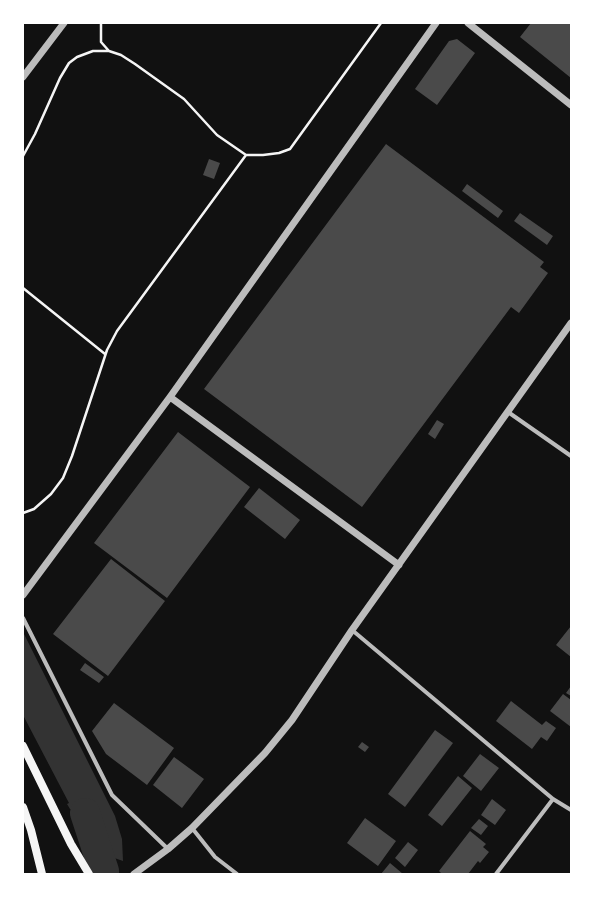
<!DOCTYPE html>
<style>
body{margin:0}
#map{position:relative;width:594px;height:897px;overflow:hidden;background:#111;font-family:"Nunito Sans",sans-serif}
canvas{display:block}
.frame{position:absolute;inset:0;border:24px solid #fff;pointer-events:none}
</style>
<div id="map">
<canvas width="594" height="897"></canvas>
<div class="frame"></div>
</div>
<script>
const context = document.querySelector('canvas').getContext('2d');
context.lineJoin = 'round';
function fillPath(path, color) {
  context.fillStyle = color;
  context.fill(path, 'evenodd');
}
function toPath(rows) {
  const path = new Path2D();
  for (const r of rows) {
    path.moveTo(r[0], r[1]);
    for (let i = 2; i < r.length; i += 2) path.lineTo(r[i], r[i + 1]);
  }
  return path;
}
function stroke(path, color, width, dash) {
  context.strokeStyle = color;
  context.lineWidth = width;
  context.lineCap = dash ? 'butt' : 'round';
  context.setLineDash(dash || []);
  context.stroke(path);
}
const water = toPath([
 [23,632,115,816,122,839,123,861,85,848,85,845,86,844,82,830,71,809,70,809,67,804,69,803,23,715]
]);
const river = toPath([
 [85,813,104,871,104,874]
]);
const building = toPath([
 [531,23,571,23,571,78,520,37],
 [457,39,475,53,437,105,415,89,449,41],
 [386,144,544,262,540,267,548,273,519,313,511,307,362,507,204,389],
 [209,159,220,163,214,179,203,175],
 [467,184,503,211,498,218,462,191],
 [520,213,553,236,547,245,514,221],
 [437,420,444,424,435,439,428,434],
 [178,432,250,487,167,598,94,543],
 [259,488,300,520,285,539,244,507],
 [111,559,165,601,108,676,53,634],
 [571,626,571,657,556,645],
 [85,663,104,677,99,683,80,670],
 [571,686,571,696,566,693],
 [563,694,571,700,571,727,550,711],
 [511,701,542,725,546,721,556,728,547,741,541,737,532,749,496,721],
 [114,703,174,748,147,785,106,754,92,731],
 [435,730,453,743,405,807,388,794],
 [362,742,369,747,365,752,358,747],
 [480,754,499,768,481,791,463,776],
 [174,757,204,779,182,808,153,785],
 [458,776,472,788,442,826,428,815],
 [492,799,506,810,495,825,481,815],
 [365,818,396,841,378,866,347,843],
 [479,819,488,826,481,835,471,828],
 [470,831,486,844,483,847,489,852,480,863,478,861,468,874,442,874,439,871],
 [408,842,418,850,405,867,395,858],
 [390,863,403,874,381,874]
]);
const path = toPath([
 [101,23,101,42,109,51,121,55,135,64,184,99,217,135,246,155,263,155,279,153,290,149,381,23],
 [23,156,35,134,60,78,69,63,77,57,93,51,109,51],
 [23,288,105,354],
 [23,513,34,509,51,494,63,478,72,456,107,350,117,331,246,155]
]);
const minor = toPath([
 [508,412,571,456],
 [23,618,112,795,168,849],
 [352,630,553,799,571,810],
 [192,828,215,857,237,874],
 [496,874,553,799]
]);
const tertiary = toPath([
 [468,23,571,105],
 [23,77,64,23],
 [170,397,399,565],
 [23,595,170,397,436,23],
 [134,874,168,849,192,828,265,753,292,720,352,630,571,323]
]);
const secondary = toPath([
 [23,746,71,844,89,874],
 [23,807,31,830,42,874]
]);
fillPath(water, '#333');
stroke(river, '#333', 30);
fillPath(building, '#4a4a4a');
stroke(path, '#f5f5f5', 2.5);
stroke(minor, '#bcbcbc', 4);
stroke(tertiary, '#bcbcbc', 7);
stroke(secondary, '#f5f5f5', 8);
</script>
